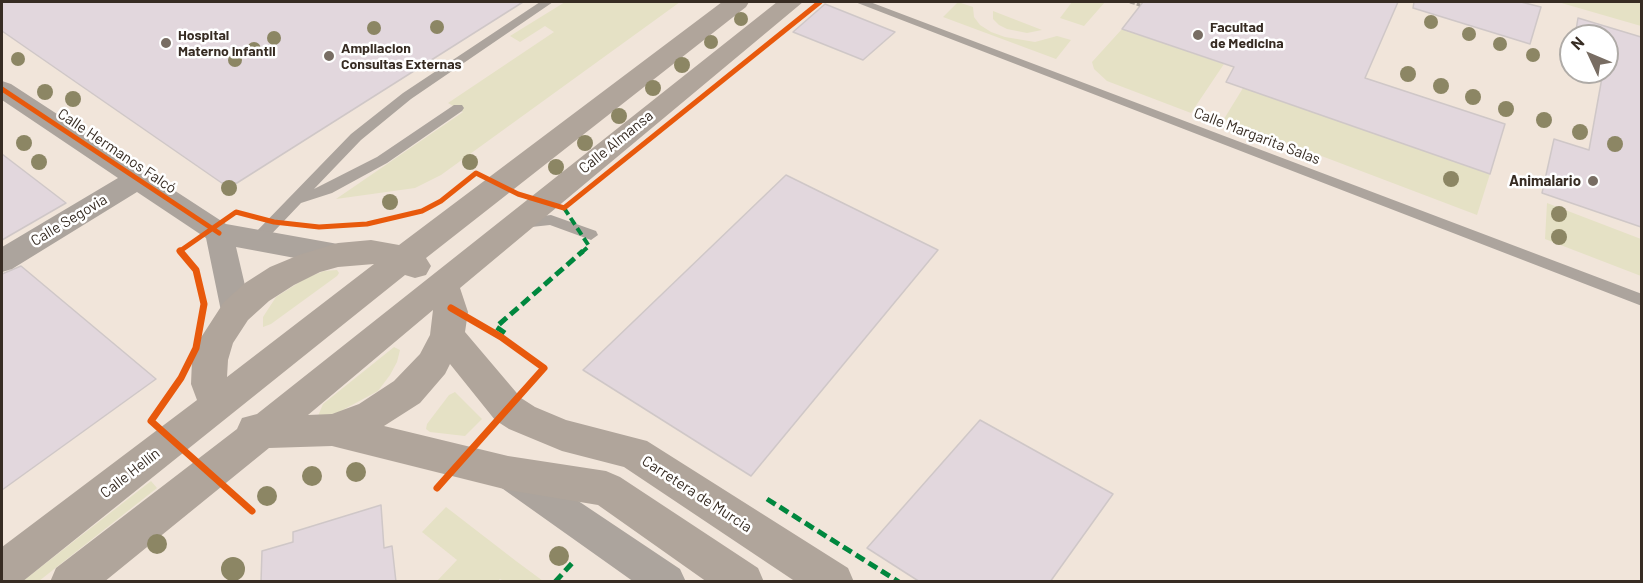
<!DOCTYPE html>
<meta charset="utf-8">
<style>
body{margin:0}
#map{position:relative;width:1643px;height:583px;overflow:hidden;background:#f1e5da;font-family:Barlow,sans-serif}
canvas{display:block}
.frame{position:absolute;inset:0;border:3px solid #372c23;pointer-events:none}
.north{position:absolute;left:1559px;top:24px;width:60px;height:60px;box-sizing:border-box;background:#fff;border:2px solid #afaba7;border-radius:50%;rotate:314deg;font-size:16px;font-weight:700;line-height:24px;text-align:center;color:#372c23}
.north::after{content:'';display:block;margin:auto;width:21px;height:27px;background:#786d63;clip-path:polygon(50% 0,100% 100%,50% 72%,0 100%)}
</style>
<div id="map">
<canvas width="1643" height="583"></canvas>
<div class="frame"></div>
<div class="north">N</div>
</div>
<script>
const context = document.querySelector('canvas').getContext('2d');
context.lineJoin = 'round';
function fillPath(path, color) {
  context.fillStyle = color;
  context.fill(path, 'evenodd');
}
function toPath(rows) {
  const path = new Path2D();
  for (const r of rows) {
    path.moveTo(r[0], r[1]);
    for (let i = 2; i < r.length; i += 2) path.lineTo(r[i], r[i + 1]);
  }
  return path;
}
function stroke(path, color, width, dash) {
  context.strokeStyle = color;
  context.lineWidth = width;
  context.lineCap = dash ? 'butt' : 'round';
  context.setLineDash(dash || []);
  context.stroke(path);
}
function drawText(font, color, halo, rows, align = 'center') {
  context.font = font + ' Barlow,sans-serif';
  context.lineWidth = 5;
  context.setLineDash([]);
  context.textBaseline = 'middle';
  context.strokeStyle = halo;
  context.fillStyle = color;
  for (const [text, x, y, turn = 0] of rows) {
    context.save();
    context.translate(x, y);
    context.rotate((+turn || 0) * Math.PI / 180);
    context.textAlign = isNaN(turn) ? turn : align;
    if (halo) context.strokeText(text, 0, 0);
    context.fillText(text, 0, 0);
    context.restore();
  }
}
const green = toPath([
 [565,2,680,2,441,175,415,188,336,199,463,112,448,103,554,32,545,26,520,42,510,36],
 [958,2,973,7,974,17,980,25,991,32,1005,37,1035,42,1057,36,1071,40,1056,59,943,17],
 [1072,2,1105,2,1084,26,1060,18],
 [1558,2,1641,2,1641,26],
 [993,11,1042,30,1027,33,1007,29,999,25,993,19],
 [1122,29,1224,64,1191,113,1107,81,1094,69,1092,62],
 [1243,88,1490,174,1477,215,1224,119],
 [1547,203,1641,239,1641,276,1545,239],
 [337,270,339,273,337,276,271,324,263,327,263,317,276,297,306,278,324,271],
 [394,347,400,350,397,362,390,375,378,391,339,412,324,417,318,416,323,404],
 [455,392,482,419,465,436,430,432,426,429,427,424,449,395],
 [151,481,157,488,39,581,23,581],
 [446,507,516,561,543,581,504,581,500,579,497,582,437,581,457,560,422,532]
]);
const building = toPath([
 [2,2,523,2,229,188,2,31,2,2],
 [1143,2,1398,2,1365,78,1505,124,1490,174,1226,82,1234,67,1122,29,1143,2],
 [1414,2,1521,2,1541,7,1530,44,1413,8,1414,2],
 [825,4,895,32,863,60,793,32,825,4],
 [1578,18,1641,37,1641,227,1542,193,1554,139,1589,150,1603,72,1607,72,1607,36,1575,36,1578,18],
 [2,154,66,203,2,240,2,154],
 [786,175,938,250,751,476,583,370,786,175],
 [21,266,156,379,2,490,2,274,21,266],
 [980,420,1113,494,1050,582,920,582,867,548,980,420],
 [381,505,384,548,392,546,396,582,261,582,262,551,293,542,293,532,381,505]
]);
const path = toPath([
 [1130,2,1140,5]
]);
const lane = toPath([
 [540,2,553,2,411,99,361,140,314,189,377,157,454,105,462,105,464,108,462,111,387,163,332,193,301,203,263,243,253,243,251,239,253,235,351,134,403,93,540,2],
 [855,2,870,2,1642,294,1642,306,855,2],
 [551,215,596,231,598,235,591,240,550,225,522,228,515,223,522,218,551,215]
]);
const street = toPath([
 [2,81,11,84,226,224,338,244,348,247,353,255,348,263,338,266,236,247,251,311,247,319,236,323,225,319,221,311,206,238,137,192,12,269,2,272,2,247,118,178,2,100,2,81],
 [508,457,520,462,680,569,686,582,634,582,496,484,491,473,496,462,508,457]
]);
const primary = toPath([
 [722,2,749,2,746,7,426,258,431,266,426,275,415,278,405,275,22,582,2,582,2,547,197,400,191,384,192,360,200,339,224,302,245,283,270,267,299,255,338,243,371,240,399,245,722,2],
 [374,264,227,377,228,360,233,343,248,320,269,301,294,285,320,272,338,267,374,264],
 [777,2,803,2,460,288,468,312,465,332,521,398,535,407,566,420,647,441,848,568,854,582,796,582,624,467,562,451,509,429,495,420,450,364,445,374,420,403,384,426,508,456,606,471,620,477,758,568,764,582,707,582,598,505,508,490,332,446,269,448,104,582,50,582,56,568,237,429,242,418,257,414,777,2],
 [433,310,430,335,420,354,394,381,359,404,332,414,308,415,433,310]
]);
const quietFar1 = toPath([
 [564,208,589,246,581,253]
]);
const quiet = toPath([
 [505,333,496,327,583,251],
 [767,499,899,582],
 [555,582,574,561]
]);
const cyclewayFar1 = toPath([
 [2,89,219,233],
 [181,253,180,251,236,212,274,222,319,227,367,224,422,211,441,201,476,173,518,194,564,208,820,2]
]);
const cycleway = toPath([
 [180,251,196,270,204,304,196,348,181,378,151,421,252,511],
 [437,488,544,368,501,337,451,308]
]);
const trees = [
 [741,19,7],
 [1431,22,7],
 [437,27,7],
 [374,28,7],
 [1469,34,7],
 [274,38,7],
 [711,42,7],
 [1500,44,7],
 [254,49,7],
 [1533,55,7],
 [18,59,7],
 [235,60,7],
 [682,65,8],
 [1408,74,8],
 [1441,86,8],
 [653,88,8],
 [45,92,8],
 [1473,97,8],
 [73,99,8],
 [1506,109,8],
 [619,116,8],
 [1544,120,8],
 [1580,132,8],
 [24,143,8],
 [585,143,8],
 [1615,144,8],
 [39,162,8],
 [470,162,8],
 [556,167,8],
 [1451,179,8],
 [229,188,8],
 [390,202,8],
 [1559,214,8],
 [1559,237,8],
 [356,472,10],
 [312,476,10],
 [267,496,10],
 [157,544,10],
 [559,556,10],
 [233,569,12]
];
const markers = [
 [1198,35,6,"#786d63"],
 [166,43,6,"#786d63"],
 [329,56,6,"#786d63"],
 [1593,181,6,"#786d63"]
];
const farPoinames = [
 ["Facultad",1210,27],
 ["de Medicina",1210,43],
 ["Hospital",178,35],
 ["Materno Infantil",178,51],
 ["Ampliacion",341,48],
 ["Consultas Externas",341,64]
];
const streetNames = [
 ["Calle Margarita Salas",1257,136,21],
 ["Calle Almansa",616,142,-39],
 ["Calle Hermanos Falcó",117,151,34],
 ["Calle Segovia",69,220,-31],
 ["Calle Hellín",130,473,-38],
 ["Carretera de Murcia",697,494,33]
];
const poiNames = [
 ["Animalario",1581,181]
];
fillPath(green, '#e5e1c5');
fillPath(building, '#e2d7dd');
stroke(building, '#cfc7c7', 1.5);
stroke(path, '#aea69f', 3, [5, 2]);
fillPath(lane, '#aca49d');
fillPath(street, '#aca49d');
fillPath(primary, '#b0a59b');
stroke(quietFar1, '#00873e', 4, [8, 4]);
stroke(quiet, '#00873e', 5, [10, 5]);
stroke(cyclewayFar1, '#e8590c', 5);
stroke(cycleway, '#e8590c', 7);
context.fillStyle = '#8c8664';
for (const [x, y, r] of trees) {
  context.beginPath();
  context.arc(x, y, r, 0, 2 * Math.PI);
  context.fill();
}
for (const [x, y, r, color] of markers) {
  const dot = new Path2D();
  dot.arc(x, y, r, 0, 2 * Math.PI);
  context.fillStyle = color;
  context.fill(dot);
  stroke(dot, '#fff', 2);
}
drawText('bold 14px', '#372c23', '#fff', farPoinames, 'left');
drawText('15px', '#372c23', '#fff', streetNames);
drawText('bold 15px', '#372c23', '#fff', poiNames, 'right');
</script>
